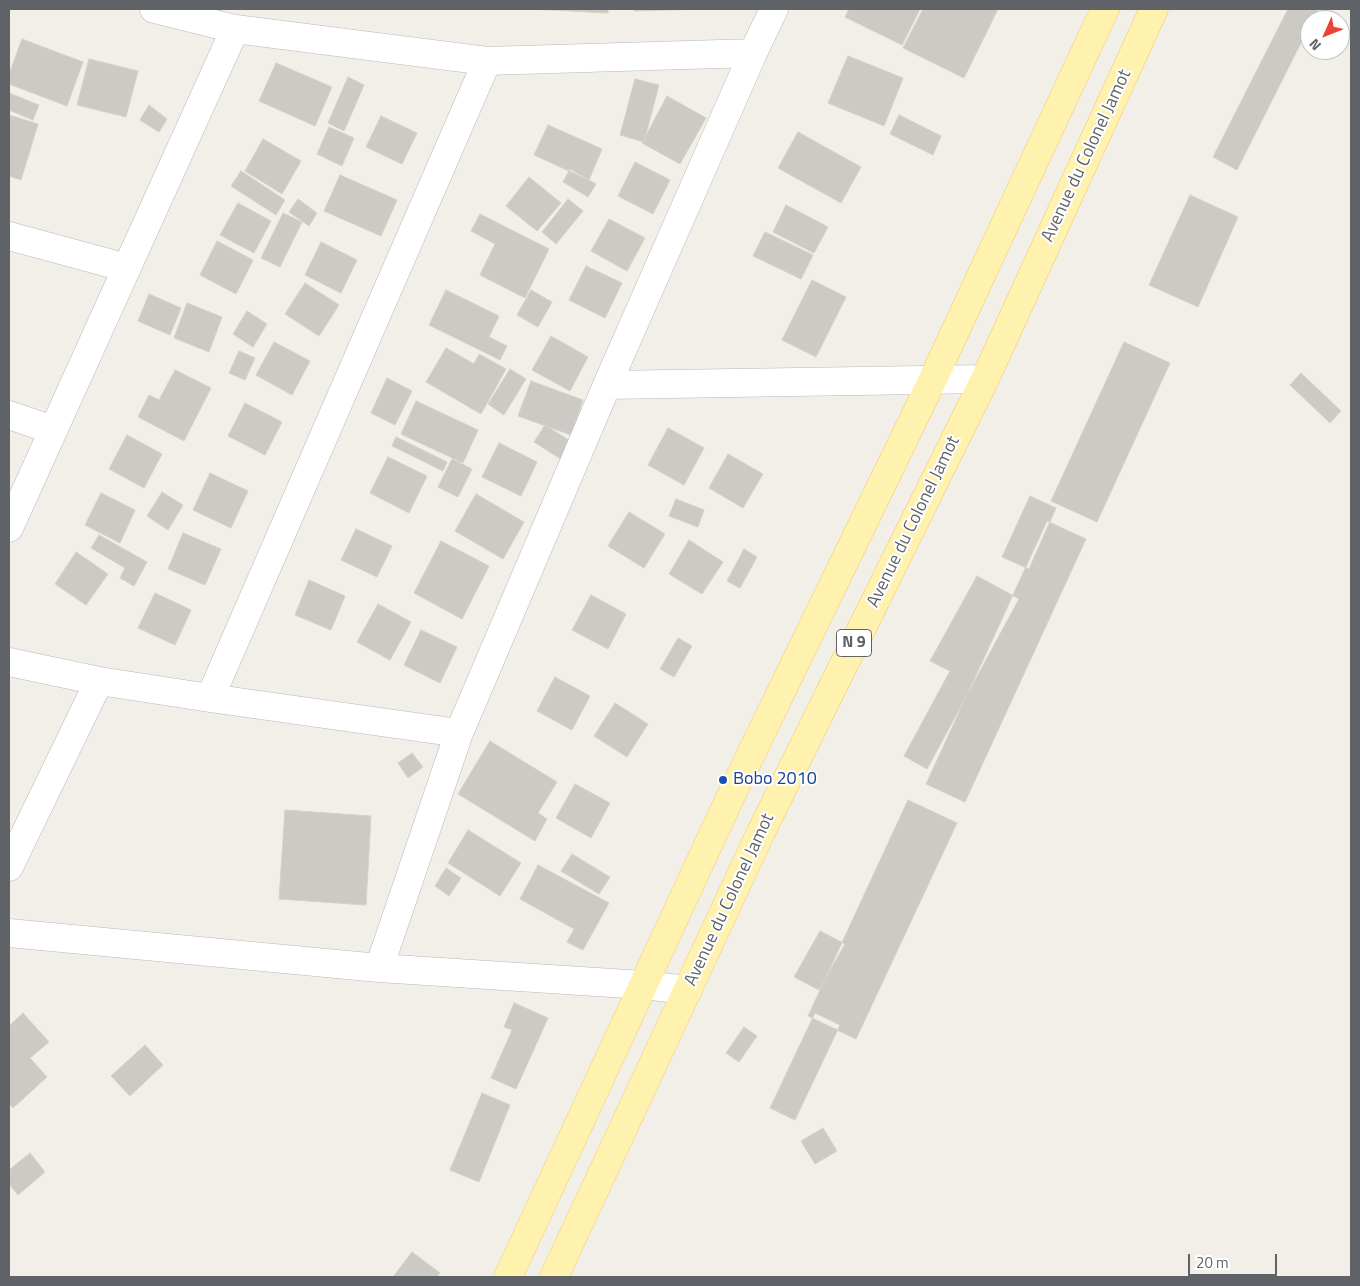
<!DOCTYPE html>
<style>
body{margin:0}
#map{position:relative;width:1360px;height:1286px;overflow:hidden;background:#f1efe8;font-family:"Titillium Web",sans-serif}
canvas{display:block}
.frame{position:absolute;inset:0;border:10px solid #5f6368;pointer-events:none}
.north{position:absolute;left:1300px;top:10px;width:50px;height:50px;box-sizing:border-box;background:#fff;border:1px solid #bfc1c3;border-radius:50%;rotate:226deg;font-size:14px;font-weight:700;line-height:20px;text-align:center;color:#5f6368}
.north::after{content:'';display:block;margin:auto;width:18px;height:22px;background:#ea4335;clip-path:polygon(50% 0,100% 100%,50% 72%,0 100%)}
.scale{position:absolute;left:1188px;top:1254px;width:89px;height:22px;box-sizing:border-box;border:2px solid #5f6368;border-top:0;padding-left:6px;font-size:15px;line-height:18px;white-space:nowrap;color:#5f6368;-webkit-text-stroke:4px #fff;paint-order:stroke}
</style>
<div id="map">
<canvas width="1360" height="1286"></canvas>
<div class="frame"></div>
<div class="north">N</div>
<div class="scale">20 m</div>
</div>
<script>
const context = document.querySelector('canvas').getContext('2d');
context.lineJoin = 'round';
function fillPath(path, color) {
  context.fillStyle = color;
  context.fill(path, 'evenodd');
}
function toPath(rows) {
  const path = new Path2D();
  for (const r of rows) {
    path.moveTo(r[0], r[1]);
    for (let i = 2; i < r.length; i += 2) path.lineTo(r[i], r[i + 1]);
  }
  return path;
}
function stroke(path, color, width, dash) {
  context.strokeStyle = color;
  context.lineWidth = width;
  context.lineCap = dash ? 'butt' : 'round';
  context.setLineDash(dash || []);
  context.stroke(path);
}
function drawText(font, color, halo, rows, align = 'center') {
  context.font = font + ' "Titillium Web",sans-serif';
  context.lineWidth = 4;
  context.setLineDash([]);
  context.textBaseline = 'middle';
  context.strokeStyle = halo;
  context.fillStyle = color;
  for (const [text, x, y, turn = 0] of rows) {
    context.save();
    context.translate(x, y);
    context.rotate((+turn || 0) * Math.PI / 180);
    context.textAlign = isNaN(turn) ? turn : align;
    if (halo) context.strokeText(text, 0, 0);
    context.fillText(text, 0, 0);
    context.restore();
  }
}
const building = toPath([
 [532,9,608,9,608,13,532,9],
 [634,9,703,9,634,11,634,9],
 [849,9,920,9,902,45,845,17,849,9],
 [923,9,998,9,964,78,903,48,923,9],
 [1288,9,1318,9,1313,20,1310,20,1310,25,1237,170,1213,157,1288,9],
 [22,39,83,62,67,106,9,84,9,74,22,39],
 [848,56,903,78,884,126,828,103,848,56],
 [89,59,138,71,126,117,77,105,89,59],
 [276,63,332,87,315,126,259,101,276,63],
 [348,77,364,85,344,131,328,123,348,77],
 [635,79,659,85,644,142,620,135,635,79],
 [9,93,39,105,33,120,9,110,9,93],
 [667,96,706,118,680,164,642,143,667,96],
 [149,105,167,119,159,132,140,120,149,105],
 [9,115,38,124,21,180,9,176,9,115],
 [899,115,941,136,933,155,890,134,899,115],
 [381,116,417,133,402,164,366,147,381,116],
 [548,125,602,149,589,180,534,155,548,125],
 [329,127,354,138,342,166,317,154,329,127],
 [798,132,861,167,841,203,778,168,798,132],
 [263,139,301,161,282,194,245,171,263,139],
 [635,162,670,180,653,214,618,196,635,162],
 [570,169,596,184,588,197,563,182,570,169],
 [241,171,285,200,276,215,231,186,241,171],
 [340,175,397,200,381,236,324,211,340,175],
 [529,177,561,203,537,231,506,206,529,177],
 [1190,195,1238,217,1198,307,1149,285,1190,195],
 [298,199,317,213,309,226,289,212,298,199],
 [568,199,583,211,556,244,542,232,568,199],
 [238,203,271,221,254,253,220,235,238,203],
 [786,205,828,227,814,253,773,232,786,205],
 [283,213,302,222,280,267,261,258,283,213],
 [480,214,549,249,525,298,480,275,495,244,471,231,480,214],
 [609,219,645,238,627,271,591,251,609,219],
 [765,232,813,255,801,279,753,256,765,232],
 [217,241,253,260,236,294,200,275,217,241],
 [321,242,357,260,341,293,305,275,321,242],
 [586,266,622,283,605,318,569,300,586,266],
 [812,280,846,297,816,357,782,340,812,280],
 [305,283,339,305,319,336,285,314,305,283],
 [446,290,499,316,489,337,507,346,500,360,429,325,446,290],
 [531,290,552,302,538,327,517,315,531,290],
 [149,294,181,308,170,335,138,321,149,294],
 [187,303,222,317,209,352,174,338,187,303],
 [247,311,267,324,253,347,233,334,247,311],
 [551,336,588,357,570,391,532,370,551,336],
 [274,342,310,361,292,395,256,375,274,342],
 [1124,342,1170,363,1097,522,1051,501,1124,342],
 [446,348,474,364,479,354,506,369,481,414,426,382,446,348],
 [239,351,255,358,245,380,229,373,239,351],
 [510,369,526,379,504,415,488,404,510,369],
 [175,370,211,388,184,441,138,417,149,395,159,400,175,370],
 [1301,373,1341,411,1330,423,1290,385,1301,373],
 [387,378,412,391,395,425,371,413,387,378],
 [531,381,583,400,571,435,518,416,531,381],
 [416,401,478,430,463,463,401,434,416,401],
 [245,403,282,422,265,455,228,436,245,403],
 [545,425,578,446,567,463,534,442,545,425],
 [668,428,704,448,684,485,648,465,668,428],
 [127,435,162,454,144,488,109,469,127,435],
 [396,437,447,462,443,471,392,446,396,437],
 [499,443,537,462,521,496,482,477,499,443],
 [728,454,763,474,743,508,709,488,728,454],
 [388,457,427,476,409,513,370,493,388,457],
 [452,459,472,469,458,497,438,487,452,459],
 [210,473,248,491,231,528,193,510,210,473],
 [162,492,183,505,168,530,147,516,162,492],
 [101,493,135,510,120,543,85,525,101,493],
 [476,494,524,522,503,559,455,531,476,494],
 [1030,496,1056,508,1029,569,1002,557,1030,496],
 [676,499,704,510,698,527,669,516,676,499],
 [629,512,665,534,644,568,608,546,629,512],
 [1047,521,1086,539,965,802,926,784,1047,521],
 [356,529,392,546,377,577,341,560,356,529],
 [183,533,221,549,205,585,168,569,183,533],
 [99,535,147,562,134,586,120,578,125,568,91,548,99,535],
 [689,540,723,562,702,594,669,574,689,540],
 [441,541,489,566,462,619,414,593,441,541],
 [744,549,757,557,740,588,727,581,744,549],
 [76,552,108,574,86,605,55,584,76,552],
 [977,576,1019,599,927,769,904,756,950,671,930,661,977,576],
 [309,580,345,596,331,630,295,615,309,580],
 [155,593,191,610,175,645,138,628,155,593],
 [591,595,626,614,608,649,572,630,591,595],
 [378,604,411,622,390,660,357,642,378,604],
 [421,630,457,647,440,683,404,665,421,630],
 [678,638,692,646,674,677,660,669,678,638],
 [555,677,590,696,572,730,537,711,555,677],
 [615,703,648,724,627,757,594,736,615,703],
 [490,741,557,782,538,813,547,819,535,841,458,794,490,741],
 [412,753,423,767,408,778,398,763,412,753],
 [575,784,610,803,591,838,556,818,575,784],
 [908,800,957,823,856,1039,808,1016,908,800],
 [285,810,371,816,366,905,279,899,285,810],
 [468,830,521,863,500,896,448,863,468,830],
 [572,854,610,877,599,894,561,871,572,854],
 [538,865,609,903,583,950,567,942,574,929,520,899,538,865],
 [446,868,461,878,449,896,435,886,446,868],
 [820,931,845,944,819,990,794,977,820,931],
 [514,1003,548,1018,516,1089,491,1078,512,1030,504,1027,514,1003],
 [23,1013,49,1042,30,1058,47,1077,13,1108,9,1104,9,1026,23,1013],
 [815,1013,840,1025,795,1120,770,1108,815,1013],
 [744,1027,757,1036,739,1062,726,1053,744,1027],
 [145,1045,163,1065,130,1096,111,1076,145,1045],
 [482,1093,510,1105,479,1182,450,1170,482,1093],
 [823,1128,837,1151,815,1164,801,1141,823,1128],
 [30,1153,45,1172,18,1195,9,1184,9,1170,30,1153],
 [412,1252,440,1273,437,1277,393,1277,412,1252]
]);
const street = toPath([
 [154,9,235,29,487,61,753,53],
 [9,236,127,268],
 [607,385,985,379],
 [9,415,53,430],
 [9,528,235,29],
 [9,662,99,681,210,698,459,733],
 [210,698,487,61],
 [9,867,99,681],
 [9,933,379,968,643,985,688,990],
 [379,968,459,733,607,385,753,53,774,9]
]);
const primary = toPath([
 [508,1277,735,787,933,379,1105,9],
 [554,1277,761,832,985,379,1154,9]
]);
const markers = [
 [723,780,5,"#1a4fb4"]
];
const shields = [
 [854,643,35]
];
const shieldNames = [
 ["N 9",854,643]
];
const streetNames = [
 ["Avenue du Colonel Jamot",1087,156,-65],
 ["Avenue du Colonel Jamot",914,522,-64],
 ["Avenue du Colonel Jamot",730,900,-65]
];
const transitNames = [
 ["Bobo 2010",733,780]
];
fillPath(building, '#cccac5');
stroke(building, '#d6d1c6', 1);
stroke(street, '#b5b8bc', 29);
stroke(primary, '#f2c960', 29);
stroke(street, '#fff', 28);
stroke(primary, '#fff2af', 28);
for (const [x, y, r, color] of markers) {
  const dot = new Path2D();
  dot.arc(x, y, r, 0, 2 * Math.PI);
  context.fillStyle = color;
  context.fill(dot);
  stroke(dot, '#fff', 2);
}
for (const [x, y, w] of shields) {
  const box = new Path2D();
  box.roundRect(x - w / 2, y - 13.5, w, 27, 4);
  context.fillStyle = '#fff';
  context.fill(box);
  stroke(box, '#5f6368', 1);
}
drawText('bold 16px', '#5f6368', null, shieldNames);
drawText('18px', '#5f6368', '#fff', streetNames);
drawText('18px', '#164399', '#fff', transitNames, 'left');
</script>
